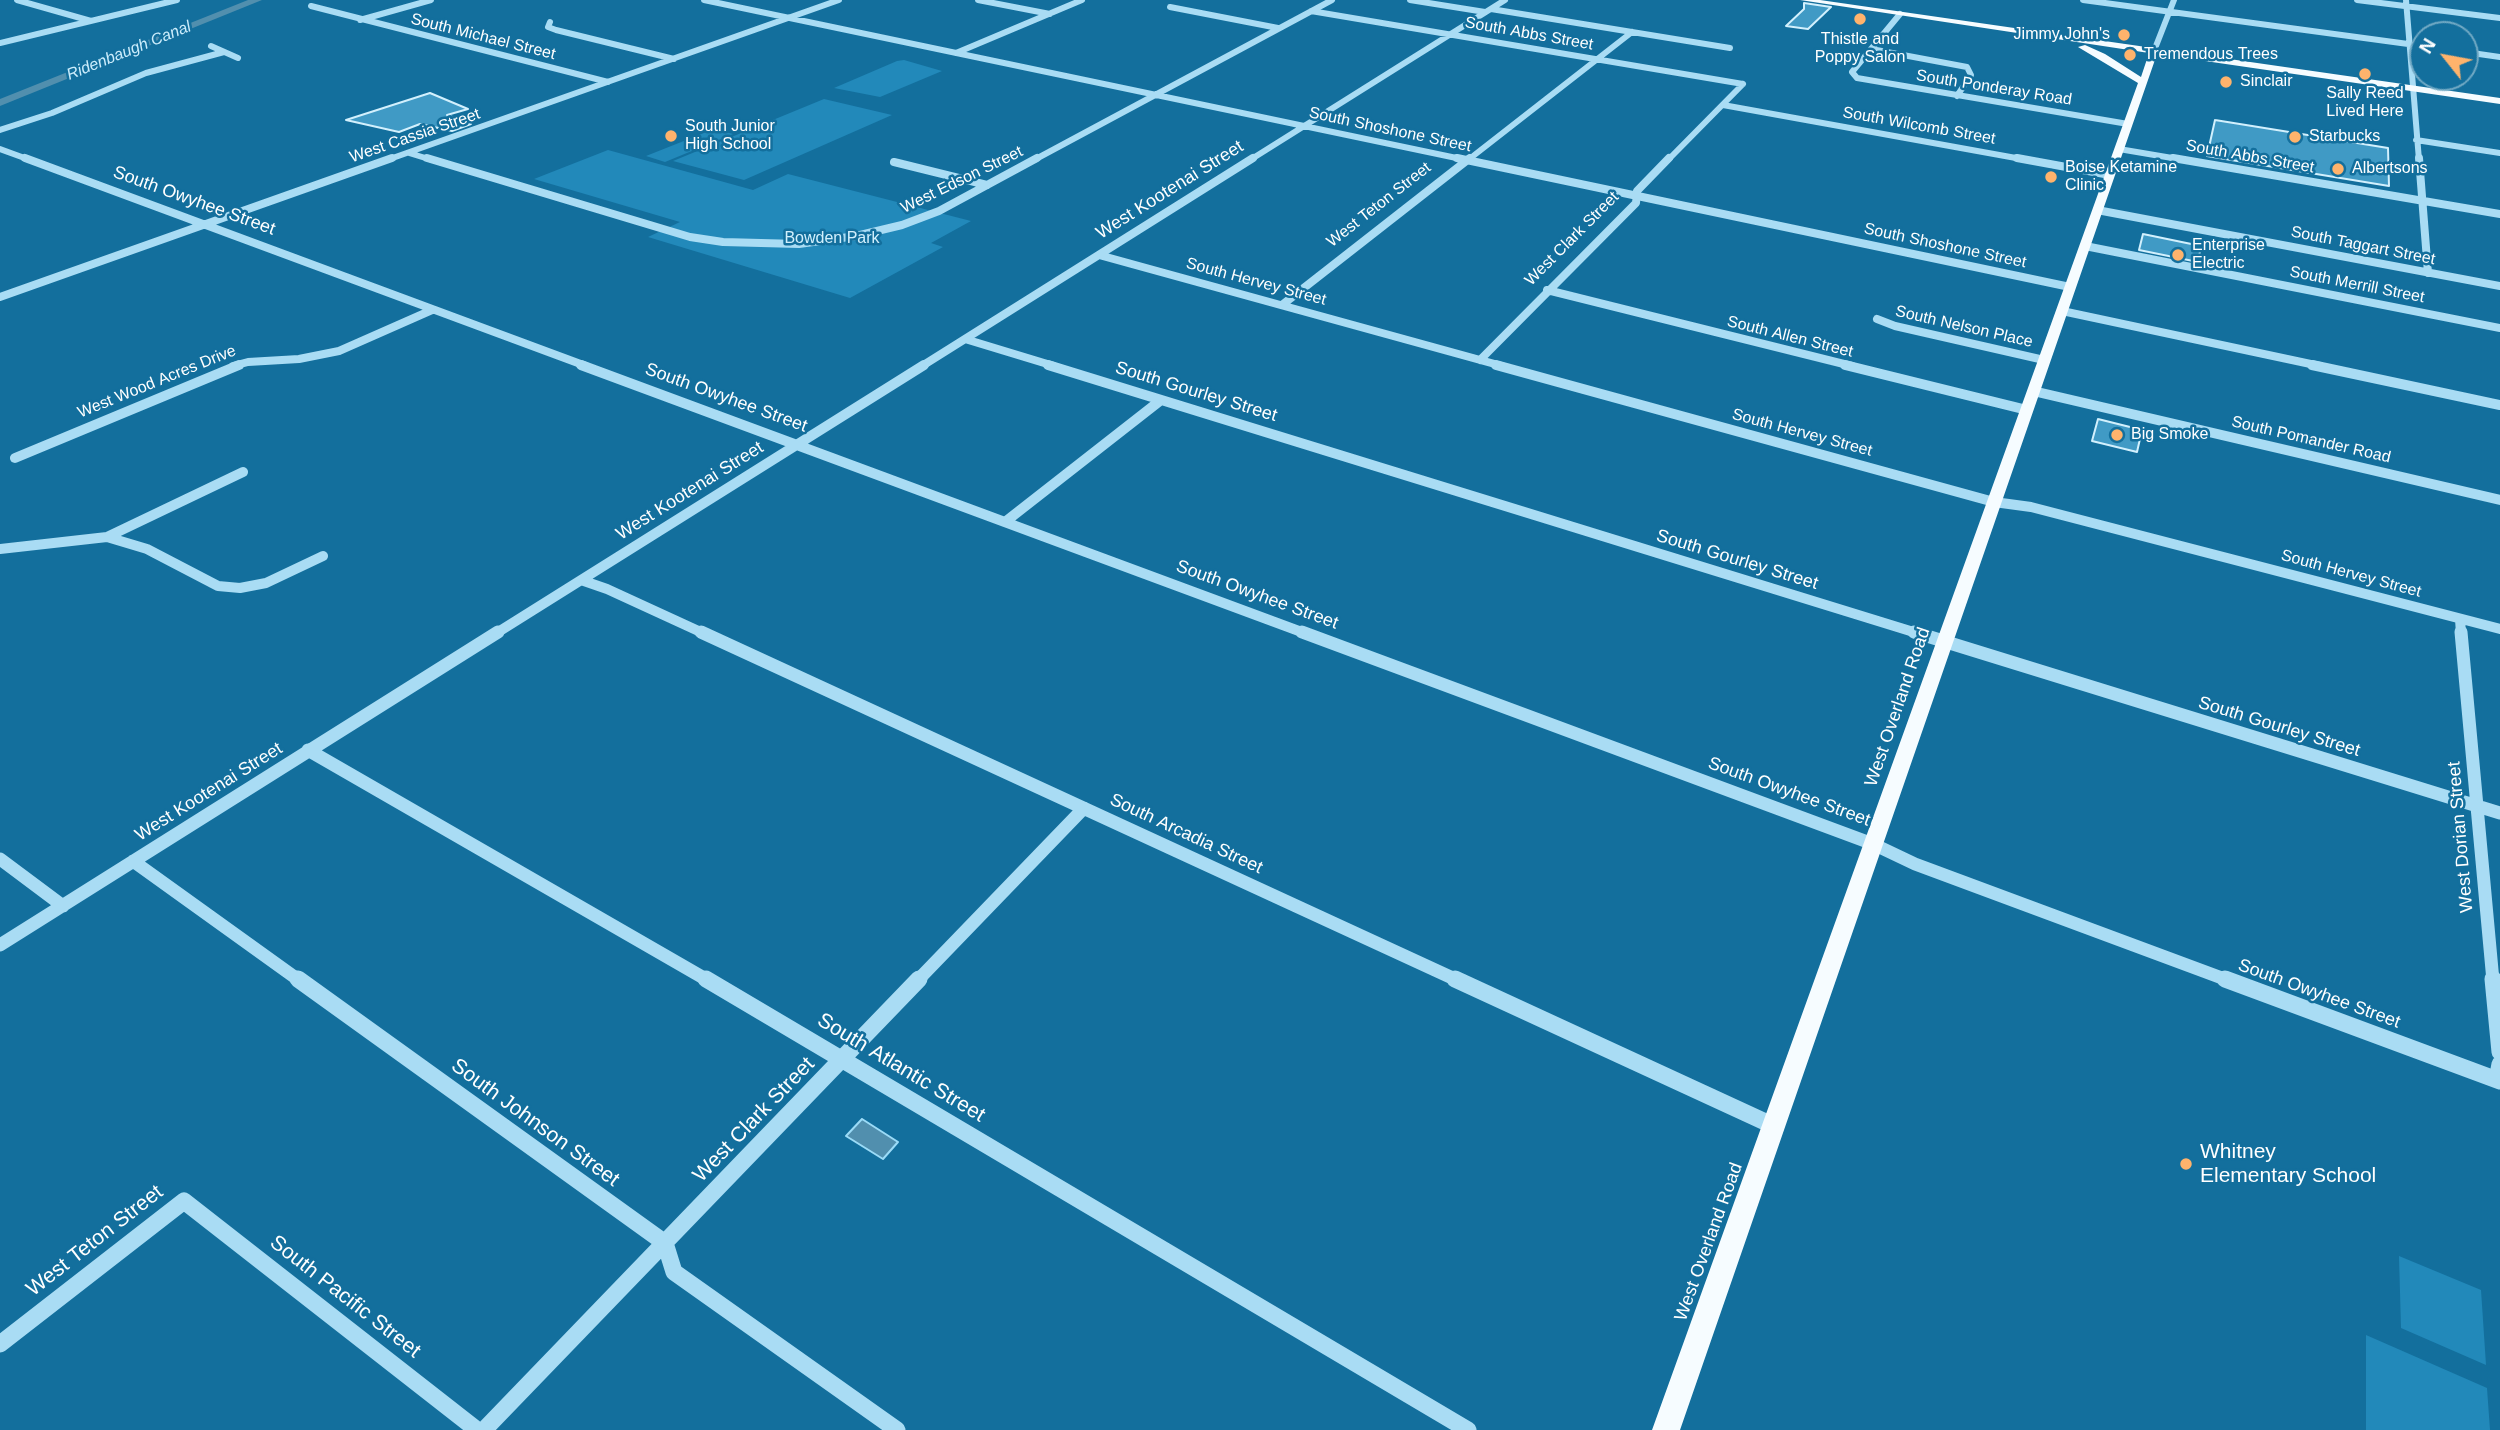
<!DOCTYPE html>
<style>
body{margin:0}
#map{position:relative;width:2500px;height:1430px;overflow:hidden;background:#136f9d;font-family:Helvetica,sans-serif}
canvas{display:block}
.north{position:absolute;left:2409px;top:21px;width:70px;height:70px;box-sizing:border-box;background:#136f9d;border:2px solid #71a9c4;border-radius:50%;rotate:301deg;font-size:19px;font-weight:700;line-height:28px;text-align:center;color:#fff}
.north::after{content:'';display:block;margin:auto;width:24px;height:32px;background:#ffb36c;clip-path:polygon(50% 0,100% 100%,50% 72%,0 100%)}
</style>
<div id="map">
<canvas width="2500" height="1430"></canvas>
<div class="north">N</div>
</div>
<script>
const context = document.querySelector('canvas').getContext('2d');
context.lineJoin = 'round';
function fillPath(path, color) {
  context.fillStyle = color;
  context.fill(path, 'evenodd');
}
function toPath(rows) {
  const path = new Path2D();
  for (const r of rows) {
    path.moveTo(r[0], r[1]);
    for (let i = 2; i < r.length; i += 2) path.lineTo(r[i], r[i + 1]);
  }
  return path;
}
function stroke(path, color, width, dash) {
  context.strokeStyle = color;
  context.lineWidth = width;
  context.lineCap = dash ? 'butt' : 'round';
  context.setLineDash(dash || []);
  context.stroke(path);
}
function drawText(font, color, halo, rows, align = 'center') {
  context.font = font + ' Helvetica,sans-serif';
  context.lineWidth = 5;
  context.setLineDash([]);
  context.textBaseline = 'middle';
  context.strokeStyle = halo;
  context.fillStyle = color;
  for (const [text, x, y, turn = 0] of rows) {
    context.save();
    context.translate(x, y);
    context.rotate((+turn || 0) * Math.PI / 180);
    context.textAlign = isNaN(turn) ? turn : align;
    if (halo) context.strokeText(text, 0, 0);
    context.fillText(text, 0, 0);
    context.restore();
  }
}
const green = toPath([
 [904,60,942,71,880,97,834,88,897,61],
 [824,99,892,115,744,180,673,161],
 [714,129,733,134,665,162,646,156],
 [608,150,753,190,788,174,971,221,931,243,943,247,850,298,648,237,680,222,534,179],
 [2399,1256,2481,1290,2486,1365,2401,1328],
 [2366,1335,2487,1388,2490,1430,2366,1430]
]);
const water = toPath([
 [862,1119,898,1142,883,1159,846,1136,862,1119]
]);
const canal = toPath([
 [248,0,262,0,0,106,0,99,248,0]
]);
const building = toPath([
 [1804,3,1831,7,1808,29,1786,26,1804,9,1804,3],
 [430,93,468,109,447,115,471,124,452,131,420,124,399,132,346,120,430,93],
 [2215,120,2388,148,2389,186,2207,156,2215,120],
 [2143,234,2201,246,2198,262,2139,250,2143,234],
 [2098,419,2142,430,2137,452,2092,441,2098,419]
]);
const minorFar4 = toPath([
 [17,0,91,21],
 [704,0,1466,160],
 [978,0,1050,14],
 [1410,0,1485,12],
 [2083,0,2423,46],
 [2357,0,2500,18],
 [2406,0,2419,160],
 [311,6,608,82],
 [1170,7,1278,28],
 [1491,9,1730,48],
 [1311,11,1743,84],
 [1900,14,1852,72,1857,78,2128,124],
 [360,20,431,0],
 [550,22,548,27,556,30,674,59],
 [0,43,177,0],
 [211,46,238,58],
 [1871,49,1967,67,1971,75,1957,96],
 [2154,51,2174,0],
 [2465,52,2500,57],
 [956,53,1082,0],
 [1723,105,2027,160],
 [0,130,52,113,146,73,224,52],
 [2416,140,2500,153],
 [0,149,30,160],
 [2119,149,2184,160],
 [409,153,432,160],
 [387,160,839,0],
 [1034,160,1332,0],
 [1250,160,1505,0],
 [1468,160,1632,32],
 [1668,160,1743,84]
]);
const minorFar3 = toPath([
 [25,158,586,366],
 [427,158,690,237,723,242,799,244,856,236,902,225,939,211,1037,158],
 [1457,158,2070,287],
 [2017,158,2110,175],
 [2173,158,2500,214],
 [2419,158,2428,273],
 [894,162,987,185],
 [2097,210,2500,286],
 [2085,246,2500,328],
 [1099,255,1502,366],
 [1547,290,1852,366],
 [0,297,392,158],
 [1282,305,1470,158],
 [2062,311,2320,366],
 [1877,319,1895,326,2044,360],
 [965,339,1054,366],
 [1480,360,1636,203,1637,191,1669,158],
 [233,366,248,362,299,359,339,351,432,310],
 [922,366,1253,158]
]);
const minorFar2 = toPath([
 [581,365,1307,634],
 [1048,365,1920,634],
 [1496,365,1994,502,2031,507,2500,629],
 [1845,365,2027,410],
 [2312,365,2500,405],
 [2033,391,2500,500],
 [15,458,239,365],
 [1005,522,1161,400],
 [107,537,243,472],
 [0,549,107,537,147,549,218,586,240,588,266,583,323,556],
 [581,580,607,589,705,634],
 [2460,619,2461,634],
 [495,634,924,365]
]);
const minorFar1 = toPath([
 [701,632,1459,981],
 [1302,632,1873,844,1915,864,2230,981],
 [1914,632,2500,813],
 [2461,632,2493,981],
 [308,750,709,981],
 [0,859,63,906],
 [133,861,300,981],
 [0,945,498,632],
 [917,981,1084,808]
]);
const minor = toPath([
 [298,979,665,1243,674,1272,897,1430],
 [706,979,1468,1430],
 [1455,979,1774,1126],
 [2225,979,2500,1081],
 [2493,979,2500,1052],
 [2497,1080,2500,1064],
 [0,1344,184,1201,477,1430],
 [484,1430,919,979]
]);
const major = toPath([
 [1800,0,1820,0,2500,98,2500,104,2157,54,1680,1430,1652,1430,2138,83,2078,47,2085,45,2105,54,2141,77,2149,53,1800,0]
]);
const markers = [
 [1860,19,7,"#ffb36c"],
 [2124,35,7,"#ffb36c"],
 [2130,55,7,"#ffb36c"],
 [2365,74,7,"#ffb36c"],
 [2226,82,7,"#ffb36c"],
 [671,136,7,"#ffb36c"],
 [2295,137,7,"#ffb36c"],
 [2338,169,7,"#ffb36c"],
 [2051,177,7,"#ffb36c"],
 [2178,255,7,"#ffb36c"],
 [2117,435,7,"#ffb36c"],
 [2186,1164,7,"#ffb36c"]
];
const farStreetnames = [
 ["South Abbs Street",1529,34,10],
 ["South Michael Street",483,37,14],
 ["South Ponderay Road",1994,88,9],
 ["South Wilcomb Street",1919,126,10],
 ["South Shoshone Street",1390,130,12],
 ["West Cassia Street",415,136,-19],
 ["South Abbs Street",2250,157,10],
 ["West Edson Street",962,180,-26],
 ["West Teton Street",1379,205,-38],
 ["West Clark Street",1572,239,-45],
 ["South Shoshone Street",1945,246,12],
 ["South Taggart Street",2363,246,11],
 ["South Hervey Street",1256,282,15],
 ["South Merrill Street",2357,285,11],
 ["South Nelson Place",1964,327,13],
 ["South Allen Street",1790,337,14],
 ["West Wood Acres Drive",157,382,-22],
 ["South Hervey Street",1802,433,15],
 ["South Pomander Road",2311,440,13],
 ["South Hervey Street",2351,574,15]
];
const farPoinames = [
 ["Jimmy John's",2110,35,"right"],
 ["Thistle and",1860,40,"center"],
 ["Poppy Salon",1860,58,"center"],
 ["Tremendous Trees",2144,55],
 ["Sinclair",2240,82],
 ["Sally Reed",2365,94,"center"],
 ["Lived Here",2365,112,"center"],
 ["South Junior",685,127],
 ["High School",685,145],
 ["Starbucks",2309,137],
 ["Boise Ketamine",2065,168],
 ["Clinic",2065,186],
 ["Albertsons",2352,169],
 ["Enterprise",2192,246],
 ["Electric",2192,264],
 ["Big Smoke",2131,435]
];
const farWaternames = [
 ["Ridenbaugh Canal",129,51,-22]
];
const farParknames = [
 ["Bowden Park",832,239]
];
const streetNames = [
 ["West Kootenai Street",1170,190,-32],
 ["South Owyhee Street",194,201,20],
 ["South Gourley Street",1196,392,17],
 ["South Owyhee Street",726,398,20],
 ["West Kootenai Street",690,491,-32],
 ["South Gourley Street",1737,560,17],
 ["South Owyhee Street",1257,595,20],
 ["West Overland Road",1898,707,-71],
 ["South Gourley Street",2279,727,17],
 ["West Kootenai Street",209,792,-32],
 ["South Owyhee Street",1789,792,20],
 ["South Arcadia Street",1186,834,25],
 ["West Dorian Street",2461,837,-95],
 ["South Owyhee Street",2319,994,20],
 ["West Overland Road",1709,1242,-70]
];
const nearStreetnames = [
 ["South Atlantic Street",901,1068,31],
 ["West Clark Street",754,1120,-46],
 ["South Johnson Street",535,1123,36],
 ["West Teton Street",95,1241,-38],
 ["South Pacific Street",345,1297,38]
];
const nearPoinames = [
 ["Whitney",2200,1152],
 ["Elementary School",2200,1176]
];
fillPath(green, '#2289ba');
fillPath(water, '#518fae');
stroke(water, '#9bdbf7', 2);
fillPath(canal, '#518fae');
fillPath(building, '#409ac5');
stroke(building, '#d2f0fd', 2);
stroke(minorFar4, '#a9dcf4', 6);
stroke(minorFar3, '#a9dcf4', 8);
stroke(minorFar2, '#a9dcf4', 10);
stroke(minorFar1, '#a9dcf4', 13);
stroke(minor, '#a9dcf4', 17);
fillPath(major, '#f6fcff');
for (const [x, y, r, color] of markers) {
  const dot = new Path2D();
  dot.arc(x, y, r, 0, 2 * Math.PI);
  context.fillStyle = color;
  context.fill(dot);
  stroke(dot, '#136f9d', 2.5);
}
drawText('16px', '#fff', '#136f9d', farStreetnames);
drawText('16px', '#fff', '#136f9d', farPoinames, 'left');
drawText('italic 16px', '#ccedfc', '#136f9d', farWaternames);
drawText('16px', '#d2f0fd', '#136f9d', farParknames);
drawText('18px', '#fff', '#136f9d', streetNames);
drawText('21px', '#fff', '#136f9d', nearStreetnames);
drawText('21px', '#fff', '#136f9d', nearPoinames, 'left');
</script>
